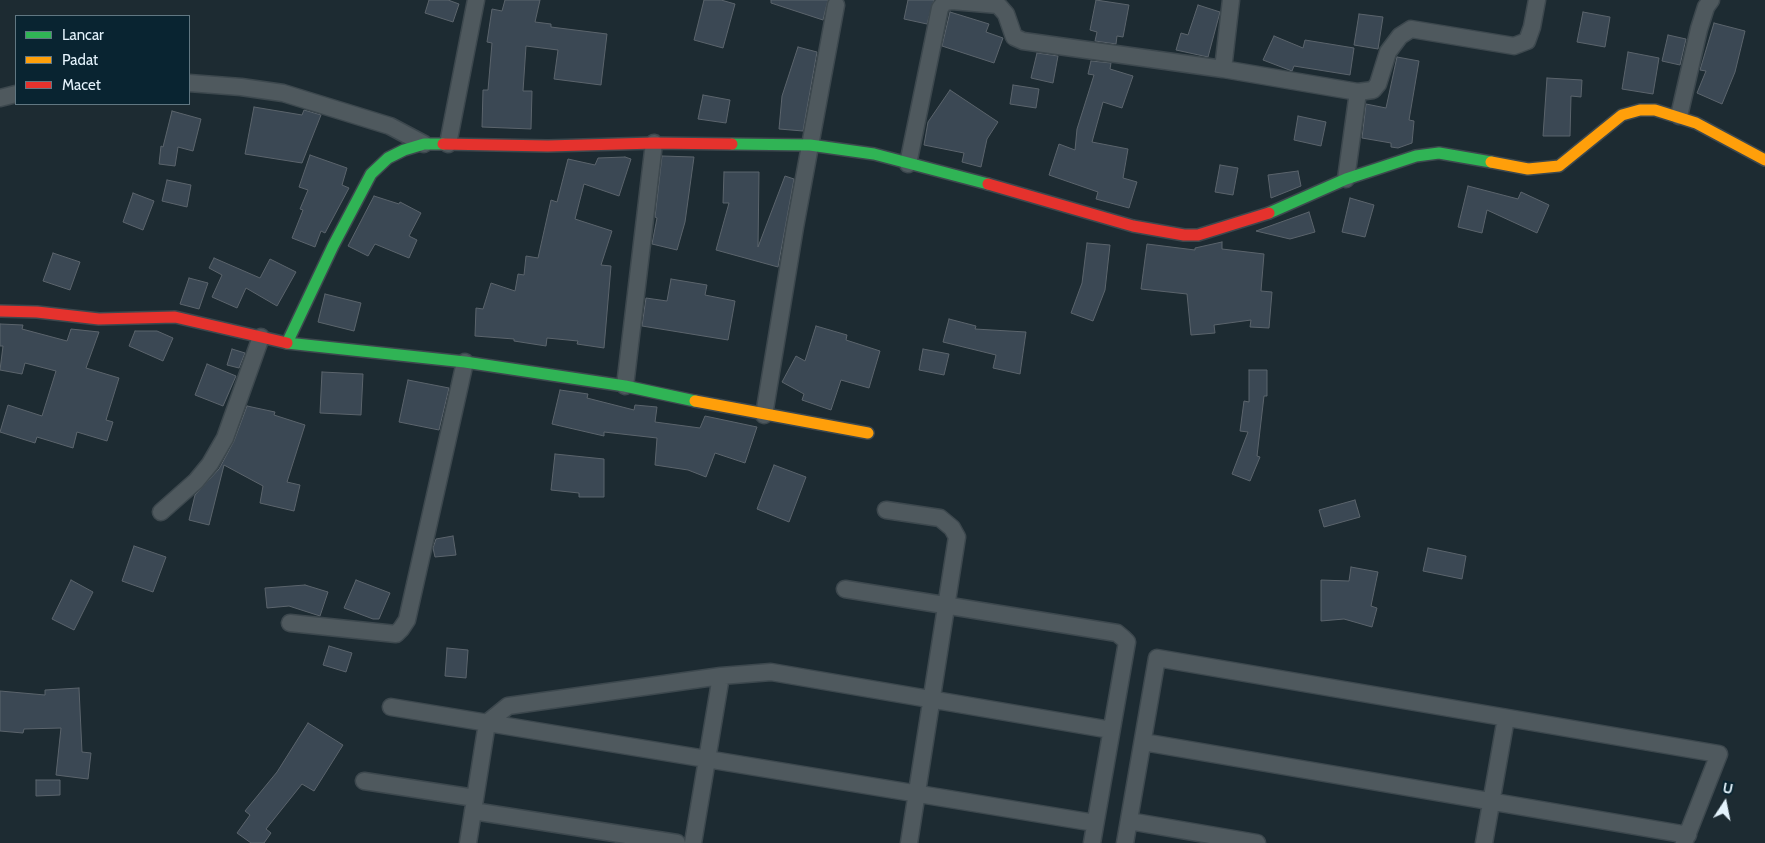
<!DOCTYPE html>
<style>
body{margin:0}
#map{position:relative;width:1765px;height:843px;overflow:hidden;background:#1d2b32;font-family:Cabin,sans-serif}
canvas{display:block}
.legend{position:absolute;left:15px;top:15px;width:175px;height:90px;box-sizing:border-box;background:#092431;border:1px solid #617782;margin:0;padding:6px 9px;list-style:none;font-size:15px;color:#e4f3fc}
.legend li{display:flex;align-items:center;gap:10px;height:25px}
.legend b{width:25px;border:1px solid #617782}
.north{position:absolute;left:1700px;top:778px;width:50px;height:50px;-webkit-text-stroke:4px #092431;paint-order:stroke;rotate:11deg;font-size:14px;font-weight:700;line-height:20px;text-align:center;color:#e4f3fc}
.north::after{content:'';display:block;margin:auto;width:18px;height:22px;background:#e4f3fc;clip-path:polygon(50% 0,100% 100%,50% 72%,0 100%)}
</style>
<div id="map">
<canvas width="1765" height="843"></canvas>
<ul class="legend">
<li><b style="height:6px;background:#30b455"></b>Lancar</li>
<li><b style="height:6px;background:#ff9f0a"></b>Padat</li>
<li><b style="height:6px;background:#e5322d"></b>Macet</li>
</ul>
<div class="north">U</div>
</div>
<script>
const context = document.querySelector('canvas').getContext('2d');
context.lineJoin = 'round';
function fillPath(path, color) {
  context.fillStyle = color;
  context.fill(path, 'evenodd');
}
function toPath(rows) {
  const path = new Path2D();
  for (const r of rows) {
    path.moveTo(r[0], r[1]);
    for (let i = 2; i < r.length; i += 2) path.lineTo(r[i], r[i + 1]);
  }
  return path;
}
function stroke(path, color, width, dash) {
  context.strokeStyle = color;
  context.lineWidth = width;
  context.lineCap = dash ? 'butt' : 'round';
  context.setLineDash(dash || []);
  context.stroke(path);
}
const building = toPath([
 [429,0,448,0,459,4,453,22,425,13,429,0],
 [505,0,540,0,535,22,551,24,551,27,607,34,601,85,554,79,558,50,526,46,523,91,532,91,531,129,482,127,483,90,488,90,492,43,487,42,492,9,502,11,505,0],
 [704,0,721,0,735,4,723,48,694,40,704,0],
 [771,0,828,0,823,20,771,3,771,0],
 [908,0,934,0,927,24,904,19,908,0],
 [1096,0,1129,5,1123,37,1117,36,1116,44,1095,41,1097,32,1090,30,1096,0],
 [1198,5,1220,12,1208,57,1176,50,1181,33,1188,35,1198,5],
 [950,12,989,24,986,32,1003,38,994,63,942,46,950,12],
 [1583,12,1610,17,1605,47,1577,42,1583,12],
 [1359,14,1383,17,1378,49,1354,45,1359,14],
 [1714,23,1745,31,1735,72,1722,104,1697,93,1706,71,1700,70,1714,23],
 [1668,35,1686,39,1680,65,1662,61,1668,35],
 [1274,36,1303,48,1305,40,1354,48,1350,75,1294,66,1292,71,1263,60,1274,36],
 [798,47,817,52,803,131,779,129,782,96,798,47],
 [1628,52,1659,58,1653,94,1622,89,1628,52],
 [1037,53,1058,56,1053,83,1031,78,1037,53],
 [1397,57,1419,61,1409,120,1414,121,1412,143,1398,148,1391,147,1391,143,1362,138,1366,104,1386,108,1397,57],
 [1091,61,1111,63,1110,69,1133,76,1122,108,1103,102,1092,142,1128,149,1123,178,1137,182,1129,208,1096,199,1098,192,1049,175,1059,144,1075,150,1077,129,1094,75,1088,74,1091,61],
 [1547,78,1582,80,1581,97,1571,96,1570,136,1543,136,1547,78],
 [1013,85,1039,89,1036,108,1010,104,1013,85],
 [950,90,998,122,987,139,981,167,962,162,964,153,924,145,928,122,950,90],
 [703,95,730,100,726,123,698,119,703,95],
 [254,107,302,115,304,110,321,115,302,163,245,154,254,107],
 [172,111,201,119,193,151,178,147,175,166,159,164,161,146,163,147,172,111],
 [1298,116,1326,122,1321,146,1294,140,1298,116],
 [310,155,347,168,342,185,349,188,325,233,321,231,315,247,292,238,303,210,300,209,308,190,299,187,310,155],
 [662,156,694,157,685,222,677,250,652,244,657,218,655,217,662,156],
 [625,157,631,159,619,196,584,184,575,219,612,231,601,265,611,266,604,348,577,344,578,341,547,338,546,346,514,341,514,339,475,336,476,308,483,309,491,283,515,291,518,274,524,275,526,256,538,258,551,200,557,202,568,159,595,165,598,158,625,157],
 [1220,165,1238,168,1233,195,1215,192,1220,165],
 [1298,171,1301,186,1271,198,1268,175,1298,171],
 [724,172,759,172,758,247,785,176,794,179,778,267,716,250,729,203,723,203,724,172],
 [167,180,191,185,187,207,162,201,167,180],
 [1468,186,1518,199,1521,192,1549,205,1537,233,1487,210,1482,233,1458,227,1468,186],
 [133,193,154,201,143,230,123,222,133,193],
 [374,196,399,204,400,202,421,213,409,236,417,240,409,258,375,244,368,256,348,246,374,196],
 [1350,198,1374,205,1365,237,1342,232,1350,198],
 [1309,212,1315,232,1290,239,1256,231,1309,212],
 [1222,242,1222,249,1264,254,1261,291,1272,292,1269,328,1250,327,1251,320,1214,325,1215,333,1191,335,1187,294,1141,289,1147,244,1195,250,1195,248,1222,242],
 [1087,243,1110,245,1105,290,1093,321,1071,313,1082,283,1087,243],
 [53,253,80,262,70,290,43,281,53,253],
 [214,258,260,278,270,259,296,272,277,306,246,288,237,308,212,297,222,275,209,268,214,258],
 [189,278,208,283,199,309,180,304,189,278],
 [671,279,707,285,705,295,735,301,728,340,642,326,646,298,667,301,671,279],
 [325,294,361,303,354,331,318,322,325,294],
 [949,319,976,326,975,329,1026,332,1020,374,993,368,996,355,943,342,949,319],
 [0,324,23,325,22,329,67,341,71,329,99,332,86,368,119,378,106,420,113,422,107,441,77,432,73,448,37,437,35,443,0,432,8,405,42,416,56,371,25,363,22,374,0,370,3,346,0,346,0,324],
 [816,326,847,335,846,340,880,351,869,388,841,380,831,410,802,400,804,394,782,382,796,356,805,361,816,326],
 [135,331,157,331,173,338,163,361,129,346,135,331],
 [232,349,245,353,239,368,227,365,232,349],
 [923,349,949,354,944,375,919,370,923,349],
 [207,364,236,376,223,406,195,395,207,364],
 [1249,370,1267,370,1267,396,1264,396,1257,456,1260,457,1250,481,1232,474,1248,432,1240,431,1244,401,1249,402,1249,370],
 [322,372,363,374,361,415,320,413,322,372],
 [408,380,449,388,439,430,399,422,408,380],
 [560,390,588,394,587,398,634,410,635,405,657,407,655,422,700,428,705,416,757,427,745,463,715,453,706,477,688,470,655,465,657,438,604,432,604,436,552,424,560,390],
 [247,406,275,412,274,415,305,425,287,482,300,485,294,511,260,503,263,486,224,465,209,525,189,520,195,495,219,469,234,441,247,406],
 [555,454,604,459,604,497,579,497,579,493,551,490,555,454],
 [774,465,806,477,789,522,757,509,774,465],
 [1355,500,1360,517,1324,527,1319,510,1355,500],
 [453,536,456,555,435,557,433,548,436,539,453,536],
 [134,546,166,557,153,592,122,581,134,546],
 [1428,548,1466,556,1462,579,1423,571,1428,548],
 [1351,567,1378,572,1371,606,1377,608,1372,627,1344,619,1321,621,1321,580,1349,581,1351,567],
 [71,580,93,592,74,630,52,619,71,580],
 [356,580,390,593,379,619,373,619,344,608,356,580],
 [305,585,328,592,320,616,289,606,267,608,265,588,305,585],
 [329,646,352,653,346,672,323,665,329,646],
 [447,648,468,650,466,678,445,676,447,648],
 [79,688,82,752,91,753,88,779,56,775,61,728,24,729,23,733,0,731,0,691,45,695,45,690,79,688],
 [308,723,343,745,314,791,302,784,266,829,271,833,264,843,251,843,237,833,250,815,245,811,277,772,308,723],
 [36,780,60,780,60,795,36,796,36,780]
]);
const street = toPath([
 [1223,69,1231,0],
 [189,83,241,87,283,93,390,126,424,144],
 [1358,92,1373,90,1378,84,1388,52,1400,36,1411,29,1514,46,1527,41,1532,27,1537,0],
 [0,98,16,94],
 [1679,116,1699,29,1706,7,1711,0],
 [448,144,476,0],
 [908,164,940,8,945,2,952,1,998,5,1006,14,1014,37,1023,41,1223,69,1358,92,1346,179],
 [625,386,654,143],
 [764,415,795,227,836,5],
 [886,510,940,518,952,528,957,537,909,843],
 [161,512,196,481,210,464,225,438,261,337],
 [845,589,1117,633,1123,638,1127,642,1092,843],
 [290,623,396,634,401,629,407,620,465,362],
 [391,707,1095,823],
 [1143,742,1688,835],
 [364,781,475,798],
 [473,811,677,843],
 [1129,821,1257,843],
 [468,843,487,723,508,706,721,676,771,672,1111,730],
 [693,843,721,676],
 [1125,843,1157,658,1719,754,1684,843],
 [1484,843,1506,718]
]);
const fast = toPath([
 [732,144,810,145,874,154,988,184],
 [1269,213,1346,179,1416,156,1439,153,1491,162],
 [287,343,465,362,625,386,695,401],
 [287,343,333,246,371,174,388,158,404,150,424,144,443,144]
]);
const slow = toPath([
 [1491,162,1528,169,1559,166,1622,115,1640,110,1655,110,1696,123,1765,160],
 [695,401,868,433]
]);
const jam = toPath([
 [443,144,548,146,654,143,732,144],
 [988,184,1133,226,1184,235,1198,235,1269,213],
 [0,311,37,312,99,319,175,317,287,343]
]);
fillPath(building, '#3b4854');
stroke(building, '#5b646c', 1);
stroke(street, '#3d484e', 19);
stroke(fast, '#3d484e', 14);
stroke(slow, '#3d484e', 14);
stroke(jam, '#3d484e', 14);
stroke(street, '#4f595e', 16);
stroke(fast, '#30b455', 11);
stroke(slow, '#ff9f0a', 11);
stroke(jam, '#e5322d', 11);
</script>
